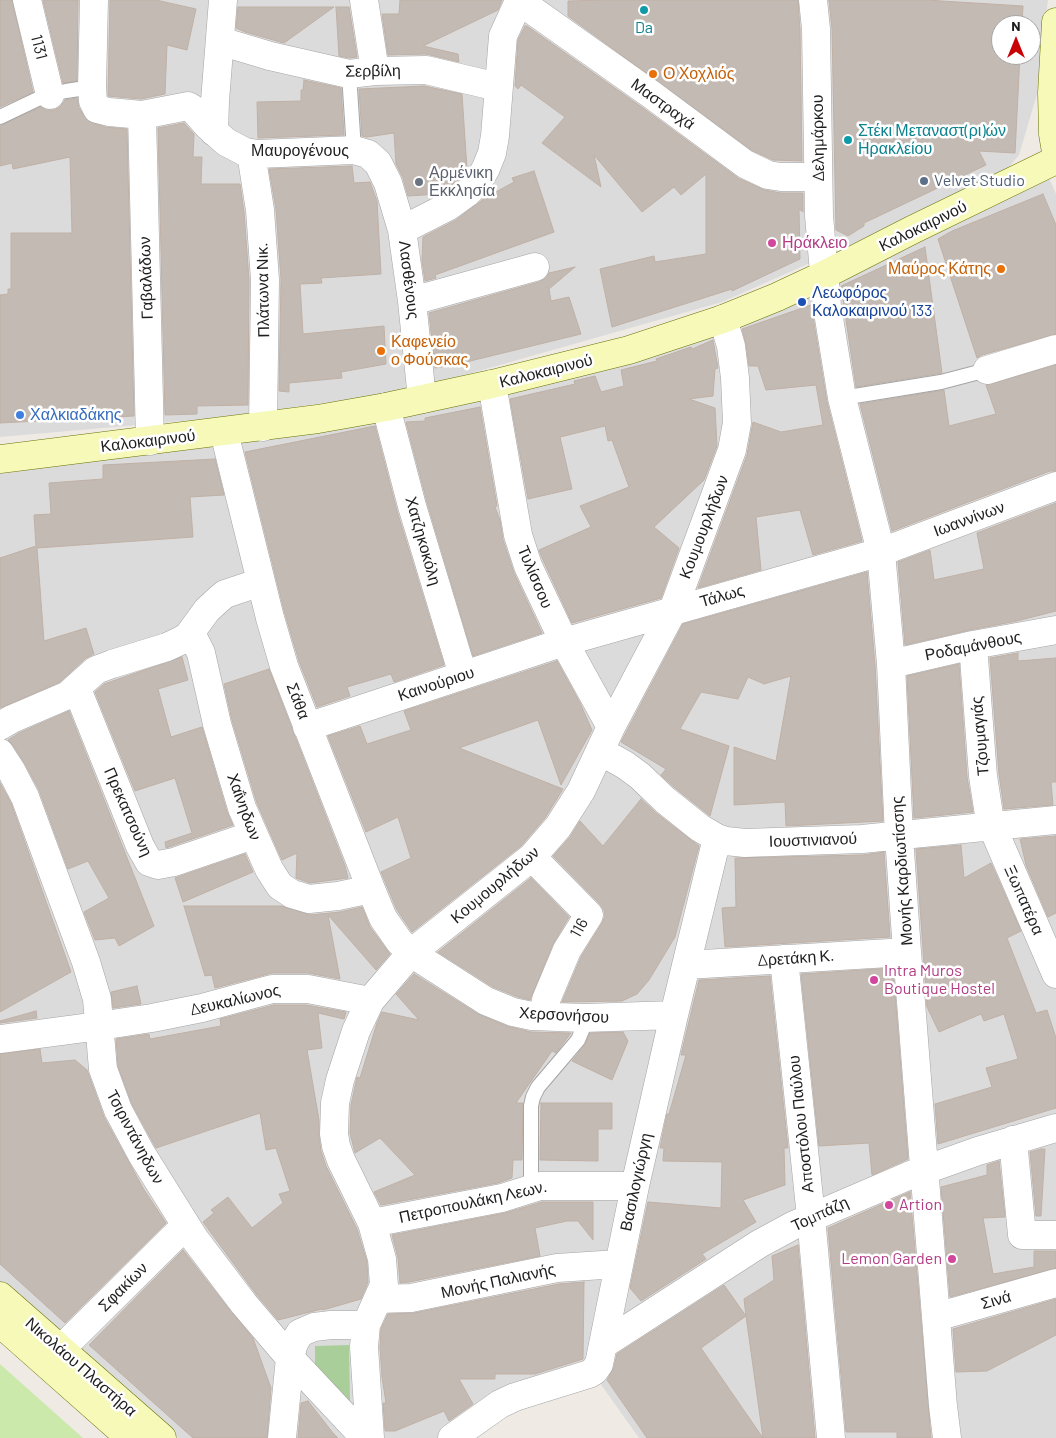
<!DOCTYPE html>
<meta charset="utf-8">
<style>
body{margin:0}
#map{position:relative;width:1056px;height:1438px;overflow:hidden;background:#efebe4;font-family:Barlow,sans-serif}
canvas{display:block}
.north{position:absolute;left:991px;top:15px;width:50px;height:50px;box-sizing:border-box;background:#fff;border:1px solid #a5a5a5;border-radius:50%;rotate:0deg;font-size:14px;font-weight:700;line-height:20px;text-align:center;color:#1e1e1e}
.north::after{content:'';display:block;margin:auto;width:18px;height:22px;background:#c90206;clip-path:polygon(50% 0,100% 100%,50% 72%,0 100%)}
</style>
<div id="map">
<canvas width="1056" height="1438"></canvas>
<div class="north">N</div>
</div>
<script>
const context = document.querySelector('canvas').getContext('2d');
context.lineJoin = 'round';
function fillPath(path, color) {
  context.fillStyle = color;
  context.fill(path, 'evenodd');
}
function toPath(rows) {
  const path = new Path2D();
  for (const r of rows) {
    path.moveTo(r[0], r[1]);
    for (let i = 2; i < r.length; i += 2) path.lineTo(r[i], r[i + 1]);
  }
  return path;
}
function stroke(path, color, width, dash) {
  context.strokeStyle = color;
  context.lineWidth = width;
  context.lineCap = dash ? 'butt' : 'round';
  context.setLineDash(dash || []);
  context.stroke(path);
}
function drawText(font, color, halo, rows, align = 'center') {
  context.font = font + ' Barlow,sans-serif';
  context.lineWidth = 5;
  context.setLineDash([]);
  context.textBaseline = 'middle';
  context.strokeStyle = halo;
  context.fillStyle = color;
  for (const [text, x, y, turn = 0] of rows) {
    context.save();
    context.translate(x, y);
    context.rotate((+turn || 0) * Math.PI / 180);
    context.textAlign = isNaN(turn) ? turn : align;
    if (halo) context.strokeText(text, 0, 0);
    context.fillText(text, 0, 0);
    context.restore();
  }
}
const residential = toPath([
 [0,0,1048,0,1037,94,1019,155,1006,170,869,237,722,302,454,378,368,397,206,419,0,437],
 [1001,25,1031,25,1031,55,1001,55],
 [1048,176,1056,194,1056,1438,639,1438,597,1379,443,1438,179,1438,130,1399,0,1283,0,474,318,427,564,379]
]);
const grass = toPath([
 [0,1364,47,1406,83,1438,0,1438]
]);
const forest = toPath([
 [349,1345,350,1402,315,1370,315,1346]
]);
const building = toPath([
 [0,0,12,0,33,92,0,107,0,0],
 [43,0,78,0,77,81,63,83,43,0],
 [110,0,156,0,196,9,187,50,167,45,165,94,141,99,108,96,110,0],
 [400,0,502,0,498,10,423,46,458,54,459,62,426,54,388,55,382,14,399,14,400,0],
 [606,0,798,0,800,30,802,161,773,160,753,151,568,16,568,1,606,0],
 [829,0,926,0,1023,6,1022,25,1001,25,1001,55,1020,55,1015,153,979,151,986,165,864,223,864,226,848,236,836,230,832,29,829,0],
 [238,7,334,7,284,43,245,32,236,28,238,7],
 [336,7,349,7,357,57,350,58,339,56,336,7],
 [525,26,527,26,643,108,738,178,765,190,781,193,803,193,803,212,799,209,800,259,732,291,732,289,612,327,600,269,654,256,655,262,706,254,706,174,681,195,674,187,642,212,594,155,601,187,542,143,565,117,521,85,518,89,515,86,518,40,525,26],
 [304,80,341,88,344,135,258,138,257,102,301,101,301,90,303,90,304,80],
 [424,86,462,94,467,169,457,181,439,194,408,196,403,178,396,164,394,133,367,137,362,136,359,89,424,86],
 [77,98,79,108,88,121,105,127,127,129,134,416,0,423,0,295,8,294,8,289,11,289,11,233,72,233,70,157,13,169,12,163,0,166,0,126,41,107,46,110,54,110,60,107,65,100,77,98],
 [184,123,194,134,193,157,202,157,201,184,240,184,244,212,249,280,248,405,197,406,197,414,165,415,158,128,184,123],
 [352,166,354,183,370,182,377,201,381,274,321,278,322,283,300,284,303,334,384,326,386,364,341,372,342,378,289,383,289,392,279,391,281,279,276,209,269,169,352,166],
 [534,171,554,232,435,275,436,278,425,281,422,261,423,237,456,220,485,198,514,182,512,178,534,171],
 [1043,194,1056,225,1056,334,982,355,977,358,938,239,952,231,1043,194],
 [925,247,942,373,856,387,841,286,925,247],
 [575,267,549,289,551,301,569,297,581,334,462,363,435,368,429,313,539,282,546,278,549,273,575,267],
 [811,305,827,402,862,541,813,555,800,510,756,517,761,570,698,588,747,455,753,422,781,432,823,425,816,385,766,390,758,366,749,366,746,344,742,329,811,305],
 [713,340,718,368,715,369,713,396,689,399,715,408,717,446,704,480,654,527,679,548,661,598,572,623,543,560,539,550,591,527,580,506,629,487,612,440,608,441,605,426,560,437,572,489,528,499,510,399,575,384,574,381,595,376,601,392,624,386,621,370,657,361,656,359,691,347,692,349,713,340],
 [1056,365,1056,471,1050,471,892,531,860,404,944,390,949,426,996,414,986,385,1056,365],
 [480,407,497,506,495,507,500,520,503,540,514,573,542,633,473,656,427,502,406,422,425,421,425,418,480,407],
 [375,426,397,511,444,665,394,682,391,674,347,687,350,696,317,707,299,661,285,614,245,452,375,426],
 [215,459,224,495,190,497,193,537,37,548,44,641,86,628,94,654,86,658,60,682,0,708,0,558,36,546,34,515,51,514,49,483,103,479,103,465,215,459],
 [1056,503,1056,611,1017,621,970,630,905,645,898,562,930,550,934,580,984,569,977,533,1056,503],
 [867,572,875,665,883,821,786,826,785,802,734,805,734,747,776,761,791,676,764,684,748,677,738,699,701,692,680,729,729,746,710,816,675,788,661,775,666,769,621,742,683,624,867,572],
 [1018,653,1018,661,1056,658,1056,782,1051,782,1053,805,1004,809,999,774,990,658,1018,653],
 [182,657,188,680,158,689,171,737,202,727,227,812,233,825,166,848,165,842,192,833,175,778,135,791,95,692,104,684,182,657],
 [557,661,580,703,592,730,561,785,538,720,459,748,563,789,545,818,521,846,412,932,397,910,381,872,411,858,398,817,366,832,328,736,360,726,367,744,411,730,404,711,557,661],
 [959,664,967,777,973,812,914,818,907,676,959,664],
 [269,669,345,866,348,878,310,883,296,878,297,853,282,860,257,803,232,720,224,684,269,669],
 [69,711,154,926,119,946,115,938,95,940,84,912,109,898,88,861,68,869,39,790,24,762,13,745,8,740,19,733,69,711],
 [0,783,11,803,71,972,0,1012,0,783],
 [641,799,655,812,699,846,675,937,649,980,637,994,622,1001,562,1002,581,957,602,923,605,916,604,910,600,904,553,856,570,837,580,821,603,846,641,799],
 [1056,836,1056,913,1048,917,1026,865,1020,839,1056,836],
 [961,845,964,878,991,863,1021,931,1007,938,1036,1013,1047,1010,1056,1038,1056,1108,938,1144,935,1104,992,1087,986,1068,1018,1059,1004,1014,984,1021,981,1014,939,1032,927,1007,916,849,961,845],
 [884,852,890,937,725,947,722,908,736,907,735,858,863,855,884,852],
 [245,854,253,872,183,902,175,878,245,854],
 [531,878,569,917,553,944,530,1000,518,997,493,987,438,952,531,878],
 [184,906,282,906,310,915,340,912,362,907,370,927,390,954,376,970,328,915,340,979,308,973,272,973,215,988,212,975,205,976,184,906],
 [893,968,908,1159,872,1175,869,1143,819,1146,801,974,893,968],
 [414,974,478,1014,507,1026,531,1032,571,1033,556,1053,552,1051,516,1103,523,1103,522,1160,513,1160,512,1178,498,1183,381,1205,374,1192,415,1175,380,1138,355,1153,350,1133,351,1105,357,1077,360,1078,377,1023,382,1012,419,1020,396,994,414,974],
 [770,976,788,1148,784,1148,785,1185,743,1200,756,1222,702,1254,706,1259,641,1301,630,1288,648,1202,721,1208,722,1162,663,1161,664,1148,660,1148,667,1114,669,1114,686,1055,681,1055,699,980,770,976],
 [137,986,141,1004,113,1008,111,992,137,986],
 [274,1005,306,1005,346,1012,344,1019,318,1013,322,1048,307,1050,319,1120,319,1136,321,1151,327,1169,327,1168,357,1229,367,1262,368,1282,361,1299,323,1310,322,1309,278,1320,256,1294,203,1222,214,1213,211,1210,228,1197,252,1228,283,1203,279,1194,290,1191,276,1148,266,1150,260,1113,156,1148,132,1104,118,1066,116,1039,149,1034,150,1039,221,1026,220,1019,274,1005],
 [36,1011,37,1018,0,1023,0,1021,36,1011],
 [623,1032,628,1041,612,1080,572,1061,585,1045,590,1033,623,1032],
 [40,1049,42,1063,75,1060,87,1070,104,1117,143,1188,166,1223,65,1323,0,1264,0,1054,40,1049],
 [541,1103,612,1103,612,1129,598,1129,598,1161,540,1160,541,1103],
 [1041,1149,1045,1149,1041,1216,1036,1216,1030,1152,1041,1149],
 [999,1161,1005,1217,983,1218,993,1274,1034,1267,1034,1251,1056,1251,1056,1268,950,1297,941,1187,987,1175,987,1165,999,1161],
 [910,1192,931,1438,897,1438,897,1432,846,1432,828,1228,910,1192],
 [542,1202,593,1202,593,1240,578,1221,567,1221,535,1228,540,1256,409,1282,400,1283,398,1258,392,1235,505,1213,542,1202],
 [798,1245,815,1438,763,1438,746,1316,701,1348,763,1438,647,1438,607,1380,614,1367,617,1354,724,1285,746,1316,744,1299,774,1280,772,1256,798,1245],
 [183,1250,232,1313,253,1338,271,1388,267,1438,193,1438,89,1345,183,1250],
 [584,1282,583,1359,535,1374,495,1374,495,1379,459,1379,473,1404,449,1421,444,1411,395,1431,385,1431,383,1403,386,1403,382,1377,380,1347,381,1329,388,1314,414,1313,559,1284,584,1282],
 [1056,1299,1056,1335,987,1371,956,1372,953,1329,1056,1299],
 [308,1401,333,1433,338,1438,298,1438,301,1403,308,1401]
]);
const lane = toPath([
 [349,74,354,150],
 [0,117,44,96,66,91,92,87],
 [842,398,941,382,987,370],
 [531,1188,531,1106,533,1097,538,1087,578,1040,583,1028,584,1018]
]);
const street = toPath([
 [27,0,50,95],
 [94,0,92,87,93,101,97,109,109,112,142,115,188,106,193,109,207,125,226,142,245,152,258,154,354,150,368,154,378,163,388,183,402,230,412,301,422,399],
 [364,0,375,71],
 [518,0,652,95,745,164,768,175,781,177,818,177],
 [813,0,816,29,819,216,827,306,842,398,881,552,891,664,899,836,907,952,943,1406,947,1438],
 [220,41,270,56,349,74,375,71,426,70,498,87],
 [142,115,150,441],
 [214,132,215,101,223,0],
 [251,153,260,210,265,280,263,427],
 [402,230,449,206,467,193,478,182,486,168,492,153,495,136,503,36,519,1],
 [412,301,535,267],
 [987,370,1056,349],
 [492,384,518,535,528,566,564,642,611,727],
 [386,407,412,506,463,675],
 [224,432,270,618,284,666,371,889,383,918,399,941,411,953,486,1001,513,1012,532,1016,584,1018,674,1015],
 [188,636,195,641,201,653,217,724,242,808,269,869,276,880,280,886,292,894,309,899,338,896,371,889],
 [973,645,983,776,989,815,992,826,1056,974],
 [891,664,973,645,1056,630],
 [77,689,140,846,149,862,158,865,174,862,253,835],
 [0,726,12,719,68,695,96,670,112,664,167,647,180,641,188,636,207,610,219,599,225,594,261,582],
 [307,727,564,642,881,552,1056,486],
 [600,751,625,765,640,776,665,800,700,828,717,838,726,841,745,843,862,839,1056,820],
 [0,753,11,770,25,797,86,962,97,999,103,1069,118,1110,141,1153,194,1238,244,1304,290,1358,282,1438],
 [532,857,589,915,567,950,546,1000,543,1016],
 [784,959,811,1217,831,1438],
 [686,965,907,952],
 [0,1039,99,1026,152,1018,202,1008,272,989,308,989,370,1001],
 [1013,1140,1022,1235,1056,1235],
 [372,1223,502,1198,540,1186,635,1186],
 [378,1299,411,1298,557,1268,618,1264],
 [936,1317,1056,1283],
 [366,1325,384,1285,382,1259,372,1223,341,1160,336,1146,334,1134,335,1103,340,1080,356,1031,370,1001,411,953,532,857,558,827,581,791,611,727,673,610,732,450,737,423,735,378,731,346,723,319],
 [604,1344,759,1244,794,1225,908,1176,978,1151,1056,1128],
 [61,1349,186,1225],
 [365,1438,290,1358,294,1343,300,1333,314,1327,331,1325,366,1325,364,1347,370,1438],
 [452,1438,500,1404,515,1397,589,1374,594,1371,599,1364,635,1186,674,1015,717,838]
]);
const secondary = toPath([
 [1056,22,1052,93,1053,134,1056,152],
 [0,459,318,419,386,407,492,384,629,350,723,319,777,297,824,275,912,230,1056,160],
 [0,1296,162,1438],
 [0,1323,130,1438]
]);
const markers = [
 [644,10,5,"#0f9aa8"],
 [653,74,5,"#e8710a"],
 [848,140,5,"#0f9aa8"],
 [924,181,5,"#5c6f8a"],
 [419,182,5,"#6b7280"],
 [772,243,5,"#d1479c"],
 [1001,269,5,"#e8710a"],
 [802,302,5,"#1a4fb4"],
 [381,351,5,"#e8710a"],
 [20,415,5,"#3f7fe0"],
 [874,980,5,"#d1479c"],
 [889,1205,5,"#d1479c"],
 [952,1259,5,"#d1479c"]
];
const cultureNames = [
 ["Da",644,28],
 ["Στέκι Μεταναστ(ρι)ών",858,131,"left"],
 ["Ηρακλείου",858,149,"left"]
];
const streetNames = [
 ["1131",39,47,76],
 ["Σερβίλη",373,71,-1],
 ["Μαστραχά",663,104,36],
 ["Δελημάρκου",818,138,-91],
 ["Μαυρογένους",300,151],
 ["Καλοκαιρινού",923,226,-26],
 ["Γαβαλάδων",146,278,-92],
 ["Λασθένους",409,280,83],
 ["Πλάτωνα Νικ.",263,290,-91],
 ["Καλοκαιρινού",546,371,-14],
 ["Καλοκαιρινού",148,441,-7],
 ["Ιωαννίνων",969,519,-20],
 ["Κουμουρλήδων",704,527,-69],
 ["Χατζηκοκόλη",423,541,74],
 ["Τυλίσσου",535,577,67],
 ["Τάλως",722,596,-16],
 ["Ροδαμάνθους",973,646,-11],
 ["Καινούριου",436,684,-18],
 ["Σάθα",298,701,69],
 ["Τζουμαγιάς",980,736,-95],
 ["Χαΐνηδων",244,807,70],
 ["Πρεκατσούνη",128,812,66],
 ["Ιουστινιανού",813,840,-2],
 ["Μονής Καρδιωτίσσης",902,871,-94],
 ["Κουμουρλήδων",495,885,-40],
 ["Ξωπατέρα",1024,900,66],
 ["116",579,928,-61],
 ["Δρετάκη Κ.",796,958,-4],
 ["Δευκαλίωνος",235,1000,-13],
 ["Χερσονήσου",564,1015,3],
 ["Αποστόλου Παύλου",801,1124,-96],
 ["Τσιριντάνηδων",135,1137,62],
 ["Βασιλογιώργη",636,1182,-78],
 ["Πετροπουλάκη Λεων.",473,1202,-12],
 ["Τομπάζη",820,1214,-25],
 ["Μονής Παλιανής",498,1281,-12],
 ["Σφακίων",123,1287,-45],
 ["Σινά",996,1300,-16],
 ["Νικολάου Πλαστήρα",81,1367,41]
];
const foodNames = [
 ["Ο Χοχλιός",663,74],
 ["Μαύρος Κάτης",991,269,"right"],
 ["Καφενείο",391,342],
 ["ο Φούσκας",391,360]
];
const worshipNames = [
 ["Αρμένικη",429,173],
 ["Εκκλησία",429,191]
];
const serviceNames = [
 ["Velvet Studio",934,181]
];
const hotelNames = [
 ["Ηράκλειο",782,243],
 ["Intra Muros",884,971],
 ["Boutique Hostel",884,989],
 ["Artion",899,1205],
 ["Lemon Garden",942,1259,"right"]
];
const transitNames = [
 ["Λεωφόρος",812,293],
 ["Καλοκαιρινού 133",812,311]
];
const shopNames = [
 ["Χαλκιαδάκης",30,415]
];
fillPath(residential, '#dcdbdb');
fillPath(grass, '#cae9aa');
fillPath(forest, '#a9ce99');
fillPath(building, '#c3bab3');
stroke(building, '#c0b1a6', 1);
stroke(lane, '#a5a5a5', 16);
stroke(street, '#a5a5a5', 29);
stroke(secondary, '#697306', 29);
stroke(lane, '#fff', 14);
stroke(street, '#fff', 28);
stroke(secondary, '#f6f9b8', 28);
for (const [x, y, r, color] of markers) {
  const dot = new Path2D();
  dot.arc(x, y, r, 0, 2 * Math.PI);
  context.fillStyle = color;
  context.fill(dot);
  stroke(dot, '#fff', 2);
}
drawText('16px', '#0d838f', '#fff', cultureNames);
drawText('16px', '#1e1e1e', '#fff', streetNames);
drawText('16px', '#c56008', '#fff', foodNames, 'left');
drawText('16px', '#5b616d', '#fff', worshipNames, 'left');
drawText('16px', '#4e5e75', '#fff', serviceNames, 'left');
drawText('16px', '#b23c85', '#fff', hotelNames, 'left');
drawText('16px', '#164399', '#fff', transitNames, 'left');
drawText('16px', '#366cbe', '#fff', shopNames, 'left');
</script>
